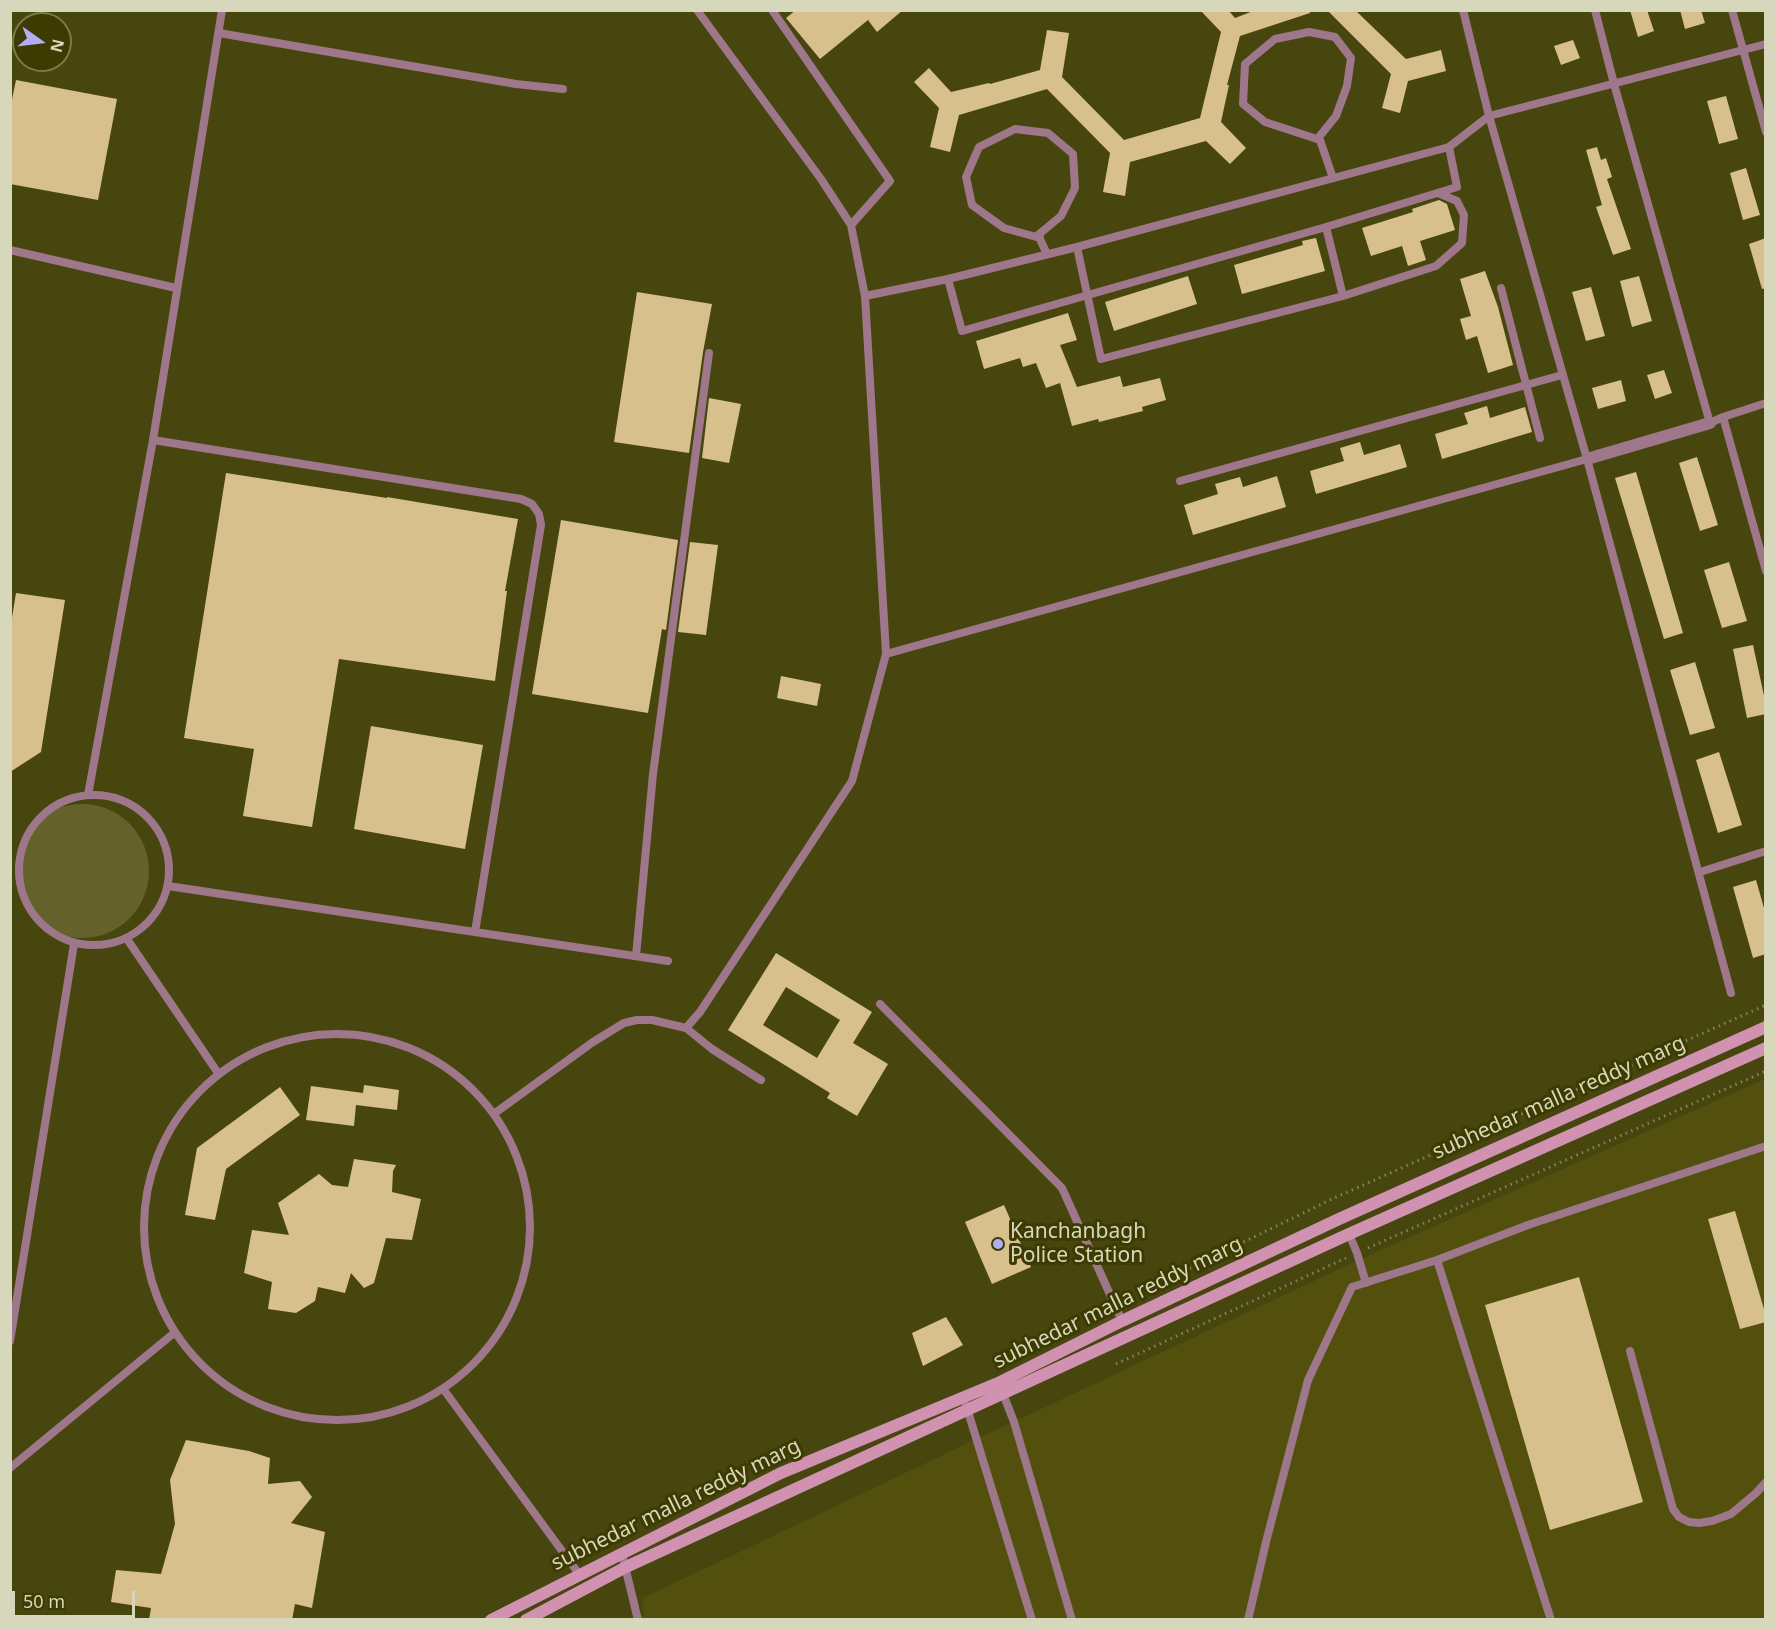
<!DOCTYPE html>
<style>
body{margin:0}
#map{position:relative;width:1776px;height:1630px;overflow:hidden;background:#48460f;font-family:"Noto Sans",sans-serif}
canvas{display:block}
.frame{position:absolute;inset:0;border:12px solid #d7d7bb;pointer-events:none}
.north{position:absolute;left:12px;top:12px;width:60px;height:60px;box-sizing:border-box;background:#3d3b01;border:2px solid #7b794b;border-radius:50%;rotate:104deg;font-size:16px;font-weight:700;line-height:24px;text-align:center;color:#d7d7bb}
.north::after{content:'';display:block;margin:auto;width:21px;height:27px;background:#b3adf9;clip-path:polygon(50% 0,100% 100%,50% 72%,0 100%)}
.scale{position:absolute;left:12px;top:1591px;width:123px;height:27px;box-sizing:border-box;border:3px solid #d7d7bb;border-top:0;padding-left:8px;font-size:18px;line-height:21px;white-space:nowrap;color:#d7d7bb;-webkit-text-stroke:4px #3d3b01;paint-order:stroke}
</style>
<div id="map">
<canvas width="1776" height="1630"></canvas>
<div class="frame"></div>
<div class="north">N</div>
<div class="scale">50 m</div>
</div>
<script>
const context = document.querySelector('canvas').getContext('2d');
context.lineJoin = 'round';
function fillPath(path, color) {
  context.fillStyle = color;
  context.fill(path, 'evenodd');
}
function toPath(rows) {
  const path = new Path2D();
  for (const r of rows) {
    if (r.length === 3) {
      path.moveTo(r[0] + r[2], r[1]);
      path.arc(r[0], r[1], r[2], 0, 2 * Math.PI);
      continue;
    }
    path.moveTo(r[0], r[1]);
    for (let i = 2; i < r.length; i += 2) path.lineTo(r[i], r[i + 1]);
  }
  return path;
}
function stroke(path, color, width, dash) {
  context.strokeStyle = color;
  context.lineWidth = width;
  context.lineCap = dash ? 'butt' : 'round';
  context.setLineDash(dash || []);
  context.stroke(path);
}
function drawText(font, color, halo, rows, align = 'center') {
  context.font = font + ' "Noto Sans",sans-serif';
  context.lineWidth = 6;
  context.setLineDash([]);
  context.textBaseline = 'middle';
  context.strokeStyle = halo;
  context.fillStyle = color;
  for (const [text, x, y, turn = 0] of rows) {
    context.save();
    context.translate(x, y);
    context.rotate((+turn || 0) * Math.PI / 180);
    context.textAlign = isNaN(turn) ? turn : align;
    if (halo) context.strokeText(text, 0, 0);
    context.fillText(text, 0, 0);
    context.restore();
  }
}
const built = toPath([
 [1765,1079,1765,1619,636,1620,644,1616,643,1598,962,1446,1363,1258]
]);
const green = toPath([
 [82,871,67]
]);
const building = toPath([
 [796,10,903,10,877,32,868,20,820,59,786,18],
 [1200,10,1228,10,1235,18,1256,10,1310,10,1310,13,1240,36,1227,85,1229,85,1221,122,1246,148,1230,164,1206,141,1130,162,1125,196,1103,192,1110,153,1047,89,959,115,950,152,930,147,939,108,914,82,929,68,951,92,989,83,990,84,1040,70,1047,30,1069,33,1062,77,1124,140,1200,118,1221,32],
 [1327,10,1355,10,1406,59,1441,50,1446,71,1408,81,1400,113,1382,108,1391,74],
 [1630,10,1647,10,1654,31,1638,37],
 [1680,10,1701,10,1705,23,1685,29],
 [1573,40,1580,58,1561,65,1554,46],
 [16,80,117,99,98,200,10,184,10,109],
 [1726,96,1738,139,1719,144,1707,101],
 [1597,147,1601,160,1606,158,1612,177,1607,179,1631,249,1613,255,1596,207,1602,205,1586,150],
 [1746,168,1760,215,1743,220,1730,173],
 [1439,200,1447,204,1455,230,1420,241,1426,260,1408,266,1402,246,1371,256,1362,228,1413,212,1412,209],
 [1316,238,1325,271,1242,294,1234,265,1303,245,1302,241],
 [1766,238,1766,288,1762,289,1749,244],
 [1485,271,1498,307,1513,365,1488,373,1477,336,1466,340,1460,319,1471,316,1460,279],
 [1188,276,1197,304,1114,331,1105,302],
 [1639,276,1652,321,1632,327,1620,281],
 [1591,287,1605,336,1586,341,1572,292],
 [637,292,712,304,703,352,689,453,614,442],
 [1068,313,1077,340,1060,345,1077,387,1120,376,1123,387,1160,378,1166,400,1142,407,1143,411,1099,422,1098,419,1072,426,1060,383,1046,388,1036,363,1023,367,1020,358,984,369,976,341],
 [1664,370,1672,393,1655,399,1647,375],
 [1621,380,1626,401,1598,409,1592,388],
 [709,398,741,404,729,463,702,458],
 [1487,406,1490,418,1525,407,1532,432,1442,459,1435,434,1468,424,1464,413],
 [1360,442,1364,455,1400,444,1407,467,1316,494,1310,471,1344,461,1340,448],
 [1697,457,1718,525,1700,531,1679,463],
 [1636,472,1683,633,1664,639,1615,478],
 [226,473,387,498,387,497,518,519,505,591,507,591,495,681,339,659,312,827,243,816,254,749,184,738],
 [1277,476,1286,507,1193,535,1184,505,1218,494,1215,484,1240,477,1243,487],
 [561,520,678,540,666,630,662,629,648,713,532,694],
 [690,542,718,545,706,635,678,632],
 [1729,562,1747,621,1722,628,1704,570],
 [16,593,65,600,41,752,10,772,10,630],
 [1753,645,1766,705,1766,714,1747,718,1733,649],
 [1695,662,1715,728,1690,735,1670,670],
 [781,676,821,684,817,706,777,698],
 [371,726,483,745,465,849,354,829],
 [1719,752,1742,825,1718,833,1696,760],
 [1756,880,1766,915,1766,954,1753,958,1733,887],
 [776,953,872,1012,853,1043,888,1064,857,1116,827,1098,830,1093,728,1030],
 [786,987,840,1020,817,1058,763,1025],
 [364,1085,399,1090,397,1110,356,1105,354,1126,306,1120,311,1086,363,1093],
 [280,1087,300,1115,226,1169,215,1220,185,1215,197,1148],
 [354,1159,396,1165,393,1171,392,1192,421,1199,412,1240,386,1238,374,1283,364,1288,351,1273,345,1293,318,1287,315,1301,296,1313,268,1309,272,1282,244,1273,252,1230,289,1235,278,1203,319,1174,332,1185,348,1187],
 [1004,1205,1031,1267,992,1284,965,1222],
 [1735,1211,1766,1316,1766,1322,1740,1329,1708,1219],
 [1579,1277,1643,1502,1550,1530,1485,1305],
 [946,1317,963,1345,923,1366,912,1333],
 [186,1440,249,1451,270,1458,268,1484,300,1481,312,1497,291,1523,325,1532,312,1608,295,1604,292,1620,244,1618,244,1620,149,1620,151,1608,111,1602,116,1570,161,1574,175,1524,170,1480]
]);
const path = toPath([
 [1368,1248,1766,1071],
 [1141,1292,1332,1199,1766,1005],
 [1116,1364,1346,1258]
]);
const lane = toPath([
 [697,10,821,179,851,225],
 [772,10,890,181,851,225,865,296,886,654,1587,459],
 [1463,10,1489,116,1587,459,1731,993],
 [1595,10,1614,84,1710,423,1723,417],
 [1732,10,1766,132],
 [219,33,516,84,563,89],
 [1320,140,1265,122,1243,104,1245,64,1275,39,1309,32,1335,37,1351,58,1347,86,1336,116,1319,137,1320,140,1333,178],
 [1040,238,1004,228,972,205,966,177,979,147,1015,129,1048,133,1073,154,1075,188,1061,216,1038,235,1047,254],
 [1077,247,1101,359,1343,296,1326,227],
 [10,250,176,288],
 [948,279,962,331,1326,227,1457,187,1449,147],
 [1501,288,1540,438],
 [865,296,948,279,1077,247,1449,147,1489,116,1766,44],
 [1343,296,1436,266,1462,243,1464,215,1457,201,1438,193],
 [1766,403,1723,417,1766,571],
 [153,440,521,499,532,504,539,514,541,525,475,932],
 [1180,481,1562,375],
 [88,795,153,440,222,10],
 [94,870,75],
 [1700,872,1766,851],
 [168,886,668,961],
 [127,939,218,1073],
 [636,956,653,774,709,353],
 [880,1004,1062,1188,1122,1321],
 [686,1028,700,1012,852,781,886,654],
 [337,1227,193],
 [495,1113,593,1042,624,1023,637,1020,652,1020,686,1028,712,1049,761,1080],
 [1349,1234,1357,1253,1366,1283],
 [1437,1260,1551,1620],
 [10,1341,74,944],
 [1630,1351,1673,1509,1679,1517,1689,1522,1699,1523,1712,1521,1731,1514,1756,1493,1766,1482],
 [444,1390,579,1574],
 [1002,1391,1014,1422,1072,1620],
 [966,1405,1032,1620],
 [10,1468,174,1333],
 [622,1554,638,1620],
 [1248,1620,1266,1542,1308,1380,1352,1287,1437,1260,1528,1225,1766,1146]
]);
const street = toPath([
 [1587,459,1710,423]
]);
const secondary = toPath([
 [491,1620,781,1473,998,1383,1122,1321,1339,1219,1766,1027],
 [526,1620,626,1567,1349,1234,1766,1048]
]);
const markers = [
 [998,1244,6,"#b3adf9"]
];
const streetNames = [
 ["subhedar malla reddy marg",1559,1098,-24],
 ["subhedar malla reddy marg",1118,1303,-26],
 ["subhedar malla reddy marg",676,1505,-26]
];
const poiNames = [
 ["Kanchanbagh",1010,1232],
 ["Police Station",1010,1256]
];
fillPath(built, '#53500e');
fillPath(green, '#64622a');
fillPath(building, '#d7c08c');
stroke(path, '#858458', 3, [1.5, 4.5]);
stroke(lane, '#9f778b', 8);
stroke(street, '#9f778b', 12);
stroke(secondary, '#d192b2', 12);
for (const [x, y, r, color] of markers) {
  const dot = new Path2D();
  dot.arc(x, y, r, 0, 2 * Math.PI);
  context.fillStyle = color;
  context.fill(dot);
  stroke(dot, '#3d3b01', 2);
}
drawText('21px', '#d7d7bb', '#3d3b01', streetNames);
drawText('21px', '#d7d7bb', '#3d3b01', poiNames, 'left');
</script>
